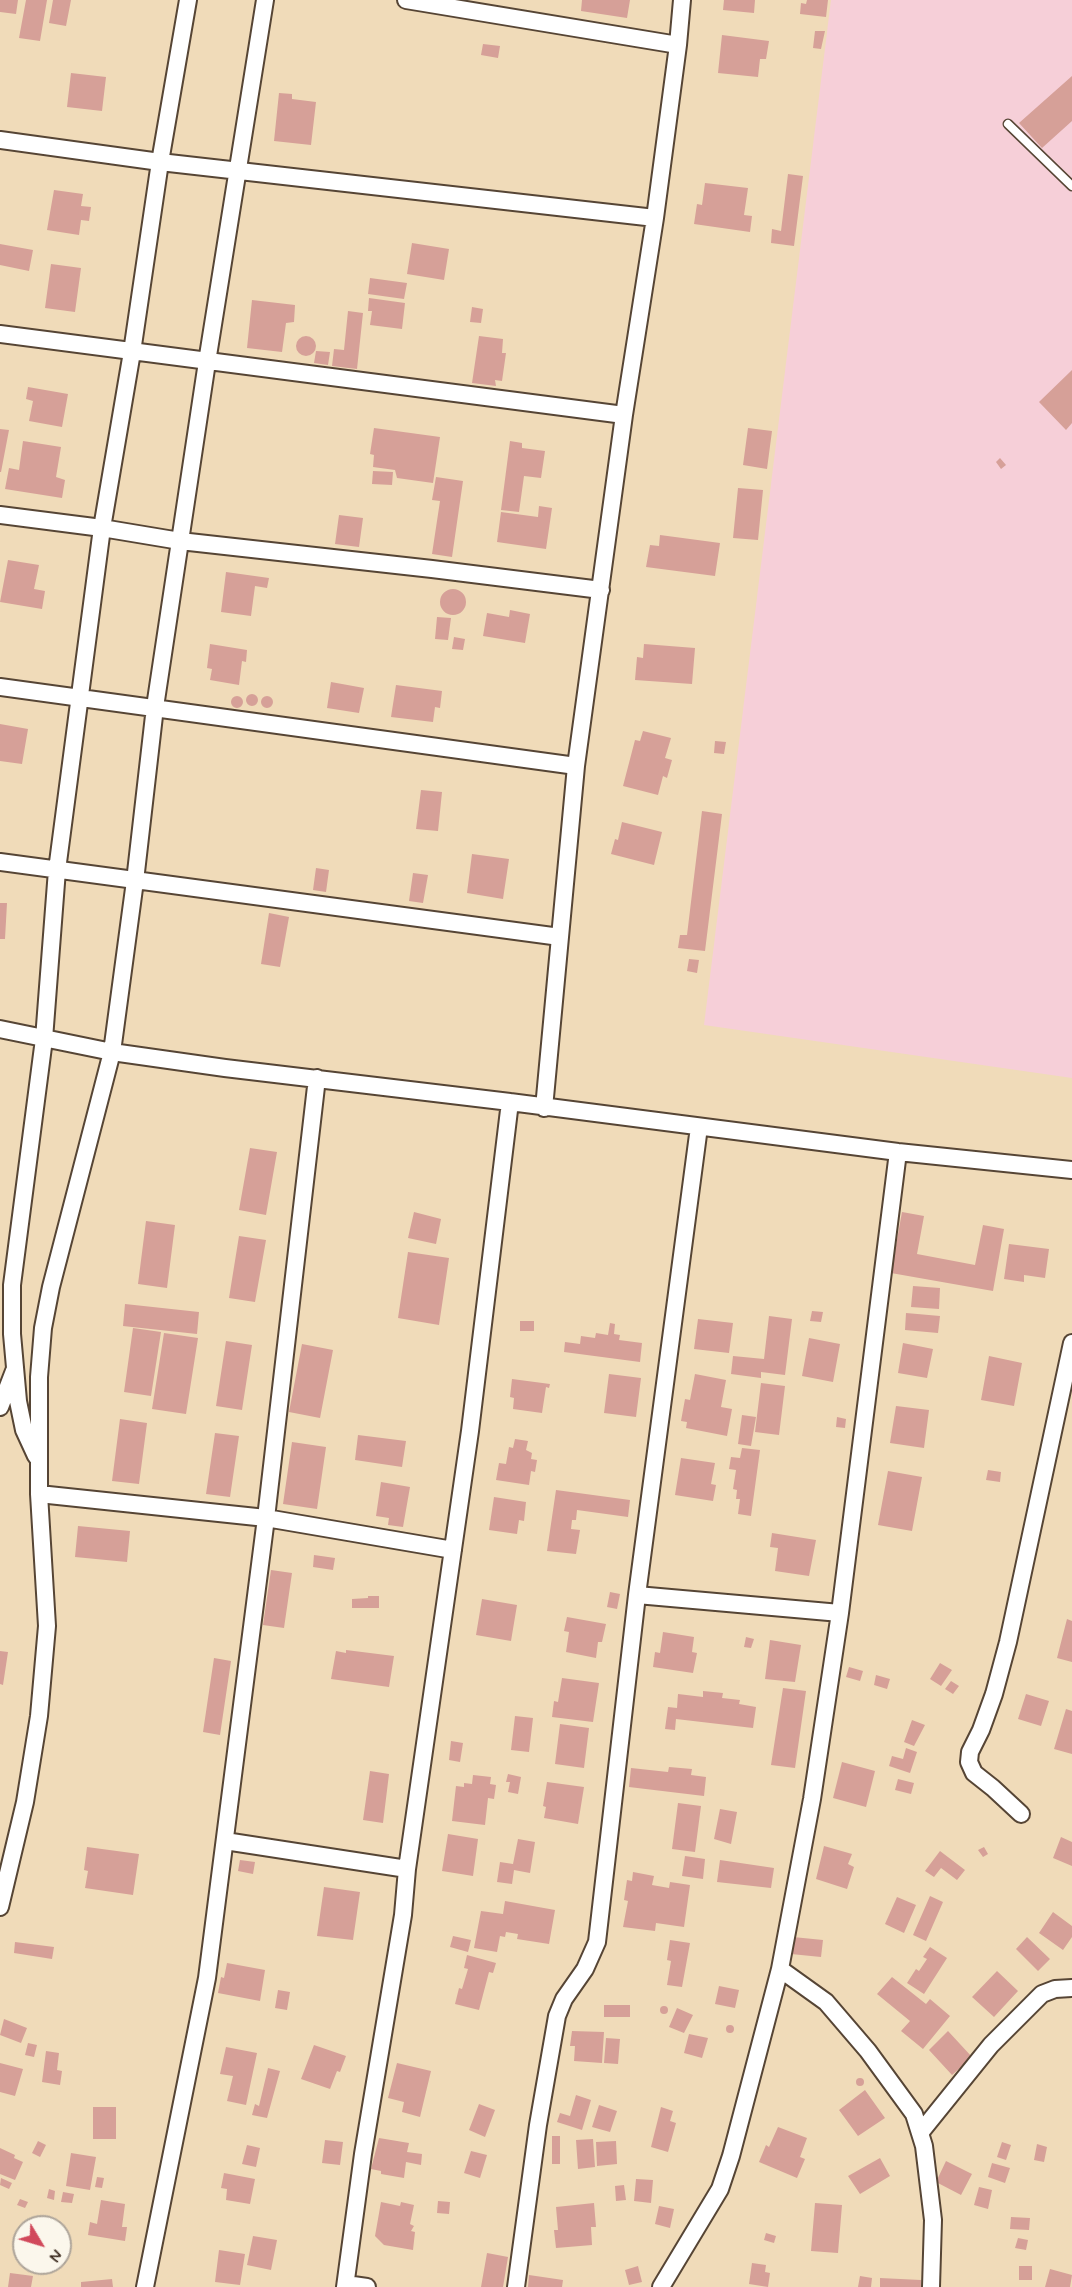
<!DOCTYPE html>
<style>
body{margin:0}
#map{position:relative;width:1072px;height:2287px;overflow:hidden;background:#f0dbb9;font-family:Mynerve,sans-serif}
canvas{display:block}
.north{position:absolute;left:12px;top:2215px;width:60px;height:60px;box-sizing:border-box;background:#fbf7ec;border:2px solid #aea59a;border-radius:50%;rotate:128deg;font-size:16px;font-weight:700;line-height:24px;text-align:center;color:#3b2a1e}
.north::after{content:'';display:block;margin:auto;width:21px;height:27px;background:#d1495b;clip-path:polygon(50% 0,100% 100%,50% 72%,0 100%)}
</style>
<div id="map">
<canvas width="1072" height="2287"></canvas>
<div class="north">N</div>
</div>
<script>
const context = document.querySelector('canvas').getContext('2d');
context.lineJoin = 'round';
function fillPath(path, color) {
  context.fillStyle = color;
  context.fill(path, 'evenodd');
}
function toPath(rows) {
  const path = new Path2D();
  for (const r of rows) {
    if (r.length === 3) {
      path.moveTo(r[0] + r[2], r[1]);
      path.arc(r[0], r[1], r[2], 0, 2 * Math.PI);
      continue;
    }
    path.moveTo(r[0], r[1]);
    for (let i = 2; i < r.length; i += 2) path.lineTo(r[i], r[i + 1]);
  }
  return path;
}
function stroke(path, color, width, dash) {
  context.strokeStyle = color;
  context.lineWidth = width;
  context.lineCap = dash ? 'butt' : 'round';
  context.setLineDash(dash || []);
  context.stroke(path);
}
const built = toPath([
 [831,0,1072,0,1072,1078,704,1025]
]);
const building = toPath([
 [0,0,18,0,16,14,0,12],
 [26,0,47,0,40,41,19,38],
 [53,0,71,0,66,26,49,23],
 [582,0,630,0,627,18,581,11],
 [724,0,755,0,754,13,723,10],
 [807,0,828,0,826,17,800,14,801,3,806,4],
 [815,31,825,31,821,49,813,48],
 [722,35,769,41,766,59,760,59,758,77,718,73],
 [483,44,500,46,498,58,481,55],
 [71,73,106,77,102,111,67,107],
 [1072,76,1072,121,1042,148,1019,123],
 [279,93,292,94,292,99,316,102,311,145,274,141],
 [788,174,803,176,794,246,771,243,772,229,781,231],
 [705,183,748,188,744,215,752,216,750,232,694,224,697,204,702,205],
 [54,190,83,194,81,206,91,207,89,221,81,220,79,235,47,230],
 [412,243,449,249,444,280,407,274],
 [0,244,33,250,29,271,0,265],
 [51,264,81,268,75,312,45,308],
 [370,278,407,283,404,299,368,294],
 [369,298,405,303,402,329,370,325,372,311,368,311],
 [252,300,295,305,294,322,286,323,282,352,247,348],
 [472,307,483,309,481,323,470,322],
 [348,311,363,313,357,369,332,366,334,349,344,350],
 [479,336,503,339,502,353,506,353,502,381,495,380,496,386,472,383],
 [306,346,10],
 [316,351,330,352,328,365,314,363],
 [1072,370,1072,423,1066,430,1039,402],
 [28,387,68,394,62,427,29,421,33,401,26,399],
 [374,428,440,437,433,483,397,478,395,470,373,467,374,455,370,454],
 [748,428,772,431,767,469,743,465],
 [0,429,9,430,1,472,0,472],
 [23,441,61,447,56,477,65,480,62,498,5,489,9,468,19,470],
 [510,441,522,443,522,448,545,451,541,478,524,476,519,512,501,510],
 [1000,458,1006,465,1001,469,996,462],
 [373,471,393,472,392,485,372,484],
 [436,477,463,481,452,557,432,554,440,501,432,500],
 [738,488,763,490,758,540,733,538],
 [539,506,552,508,546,549,497,542,501,512,538,517],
 [339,515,363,518,359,547,335,544],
 [660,535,720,543,715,576,646,567,650,545,659,546],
 [8,560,39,565,34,589,45,591,42,609,0,602],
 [226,572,269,578,267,588,255,586,251,616,221,612],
 [453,602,13],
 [510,610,530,614,525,643,483,636,487,613,509,617],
 [437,617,451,618,448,640,435,639],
 [454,637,465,639,463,650,452,649],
 [210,644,247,650,246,662,242,661,239,685,210,680,212,669,207,668],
 [644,644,695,648,692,684,635,680,637,657,643,658],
 [331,682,364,688,359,713,327,708],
 [396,685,442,691,440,708,435,707,433,722,391,717],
 [252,700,6],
 [237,702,6],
 [267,702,6],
 [0,724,28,729,22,764,0,761],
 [643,731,671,738,665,758,672,760,667,778,663,776,658,795,623,786,635,740,640,741],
 [715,741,726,742,724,754,714,753],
 [421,790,442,792,438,831,416,829],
 [702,811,722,814,705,951,678,948,680,935,687,935],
 [622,822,662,832,654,865,611,854,615,839,618,840],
 [472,854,509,859,503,899,467,893],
 [316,868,329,870,326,892,313,890],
 [413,873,428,875,423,903,409,901],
 [0,903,7,903,5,939,0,939],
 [269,913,289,917,280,967,261,964],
 [689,959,699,960,697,973,687,971],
 [250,1148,277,1152,266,1215,239,1210],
 [414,1212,441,1219,436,1244,408,1238],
 [902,1212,924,1216,917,1254,975,1265,983,1225,1004,1229,993,1291,891,1273],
 [146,1221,175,1225,167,1288,138,1284],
 [239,1236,266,1240,255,1302,229,1298],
 [1009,1244,1049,1249,1045,1278,1024,1275,1024,1282,1004,1279],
 [408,1252,449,1258,439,1325,398,1318],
 [913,1286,940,1288,939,1309,911,1307],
 [125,1304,199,1312,197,1334,123,1326],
 [812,1311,823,1312,821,1322,810,1321],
 [906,1313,940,1316,938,1333,905,1330],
 [769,1316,792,1319,785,1375,761,1372,761,1378,731,1374,733,1356,764,1359],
 [698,1319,733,1323,729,1353,694,1349],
 [520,1321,534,1321,534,1331,520,1331],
 [610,1323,615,1324,614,1334,620,1335,619,1340,642,1343,640,1362,564,1352,565,1342,580,1344,581,1336,595,1338,596,1333,608,1335],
 [133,1328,161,1332,151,1396,124,1392],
 [164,1333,198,1338,186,1414,152,1409],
 [809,1338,840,1344,833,1382,802,1376],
 [226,1341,252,1345,242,1410,216,1406],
 [903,1343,933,1349,927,1378,898,1373],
 [302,1344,333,1350,320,1418,289,1412],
 [989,1356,1022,1363,1014,1406,981,1400],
 [609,1374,641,1378,636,1417,604,1413],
 [695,1374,726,1380,721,1407,732,1409,727,1436,686,1428,687,1422,681,1421,685,1399,690,1400],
 [512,1379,550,1384,549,1388,546,1387,542,1413,513,1409,514,1398,510,1397],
 [761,1383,785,1386,779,1435,755,1432],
 [896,1406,929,1410,924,1448,890,1443],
 [742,1415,756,1417,751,1446,738,1444],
 [837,1417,846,1419,845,1428,836,1427],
 [120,1419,147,1423,139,1484,112,1481],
 [215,1433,239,1436,230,1497,206,1494],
 [358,1435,406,1441,402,1467,355,1460],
 [515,1439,528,1441,526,1450,532,1453,531,1459,537,1460,535,1472,531,1471,529,1485,496,1480,499,1463,506,1464,509,1447,513,1448],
 [292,1442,326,1447,317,1509,283,1504],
 [742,1448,760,1450,751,1516,738,1514,740,1499,736,1499,737,1490,733,1489,736,1470,729,1469,731,1457,740,1458],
 [681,1458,715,1463,711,1484,716,1485,713,1501,675,1495],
 [988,1470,1001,1472,1000,1482,986,1480],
 [888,1471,922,1477,912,1531,878,1525],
 [381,1482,410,1487,403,1527,388,1525,389,1518,376,1516],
 [556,1490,630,1500,628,1517,577,1510,576,1520,572,1520,571,1529,580,1530,576,1554,547,1551],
 [494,1497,526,1502,524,1521,519,1520,517,1534,489,1530],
 [78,1526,130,1531,127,1562,75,1557],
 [772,1533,816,1540,809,1576,775,1571,778,1548,770,1547],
 [314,1555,335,1558,333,1570,313,1567],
 [271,1570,292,1573,284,1628,263,1625],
 [610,1592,620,1594,617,1609,607,1607],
 [368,1596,379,1596,379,1608,352,1608,352,1599,368,1598],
 [482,1599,517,1605,511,1641,476,1635],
 [567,1617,606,1624,602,1642,598,1642,596,1658,566,1652,569,1632,564,1631],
 [1067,1619,1072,1621,1072,1662,1057,1658],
 [663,1632,694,1637,692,1652,697,1653,693,1673,653,1667,655,1652,660,1653],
 [746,1637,754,1639,751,1648,744,1647],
 [770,1640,801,1645,795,1682,765,1679],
 [346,1650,394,1656,389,1687,331,1679,336,1651,346,1653],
 [0,1651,8,1652,3,1685,0,1684],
 [214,1658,231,1661,220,1735,203,1732],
 [940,1663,952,1670,941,1686,930,1679],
 [849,1667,863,1671,860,1681,846,1677],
 [876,1675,890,1679,887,1689,874,1685],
 [562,1678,599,1683,593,1722,552,1717,554,1701,558,1702],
 [951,1681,959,1686,953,1694,945,1689],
 [783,1688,806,1691,795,1768,771,1765],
 [703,1691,723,1693,722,1698,740,1700,739,1704,756,1707,753,1728,676,1719,675,1730,665,1729,668,1707,677,1708,678,1694,703,1697],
 [1026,1694,1049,1701,1041,1726,1018,1719],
 [1066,1709,1072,1711,1072,1754,1054,1749],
 [515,1716,533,1718,529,1752,511,1750],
 [912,1720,925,1725,914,1746,904,1742],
 [560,1724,589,1728,584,1768,555,1764],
 [451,1741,463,1743,460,1762,449,1760],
 [906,1748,917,1752,910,1773,889,1766,892,1756,903,1759],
 [842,1762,875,1771,866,1807,833,1798],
 [669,1767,692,1769,691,1775,706,1777,704,1796,629,1787,631,1768,668,1772],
 [370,1771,389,1774,383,1823,363,1820],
 [508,1774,521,1777,518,1794,508,1792,510,1782,506,1782],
 [473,1775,491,1777,490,1784,496,1785,494,1799,488,1798,485,1825,452,1821,456,1786,464,1787,464,1783,472,1784],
 [898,1779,914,1783,911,1794,895,1790],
 [547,1782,584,1787,578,1824,544,1818,546,1807,543,1806],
 [678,1803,701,1806,695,1852,672,1849],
 [720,1809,737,1812,731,1844,714,1839],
 [448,1834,478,1839,473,1876,442,1871],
 [1061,1837,1072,1842,1072,1866,1053,1858],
 [518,1839,535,1842,530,1873,514,1870,512,1884,497,1882,500,1862,513,1864],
 [824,1846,852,1854,848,1864,854,1867,847,1889,816,1879],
 [87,1847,139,1854,133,1895,85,1888,88,1871,84,1870],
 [984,1847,988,1854,983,1857,978,1850],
 [940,1851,965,1870,957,1880,941,1868,934,1877,925,1871],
 [685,1856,705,1859,703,1879,682,1876],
 [240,1860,255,1862,253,1874,238,1871],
 [720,1860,774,1868,771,1888,717,1882],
 [633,1872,654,1876,652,1885,669,1888,670,1882,690,1885,684,1927,656,1923,655,1931,623,1927,628,1901,624,1900,627,1880,632,1881],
 [324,1887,360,1892,353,1940,317,1936],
 [930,1896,943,1902,926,1941,913,1935],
 [897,1897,916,1905,904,1933,885,1924],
 [505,1901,555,1910,549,1944,517,1939,518,1934,506,1932,505,1937,500,1936,497,1952,474,1948,481,1911,503,1914],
 [1053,1912,1072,1926,1072,1937,1063,1950,1039,1933],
 [453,1936,471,1940,468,1952,450,1947],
 [793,1937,823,1940,821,1957,791,1954],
 [1027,1937,1050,1959,1038,1971,1016,1949],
 [670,1940,690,1943,682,1987,667,1985,671,1961,667,1960],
 [15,1942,54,1947,52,1959,14,1953],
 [930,1947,947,1958,924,1994,907,1983,916,1969,919,1971,927,1959,923,1957],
 [467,1955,496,1963,493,1973,489,1972,479,2010,455,2004,459,1988,462,1989,468,1969,464,1968],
 [227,1963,265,1970,260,2001,218,1993,221,1977,224,1978],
 [997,1971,1018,1991,994,2017,972,1997],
 [892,1977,926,2004,930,1999,950,2016,923,2049,901,2031,910,2021,877,1994],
 [719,1986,739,1990,735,2008,715,2004],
 [278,1990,290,1992,287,2010,275,2008],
 [604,2005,630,2005,630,2017,604,2017],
 [664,2010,4],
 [677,2008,693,2015,684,2033,669,2027],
 [4,2019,27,2028,21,2043,0,2035],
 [730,2029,4],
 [572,2031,604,2032,602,2063,574,2061,575,2046,570,2046],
 [948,2031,972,2057,952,2075,929,2050],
 [689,2034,708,2038,702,2058,684,2053],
 [606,2038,620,2039,618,2064,604,2063],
 [28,2043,37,2045,34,2057,25,2055],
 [314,2045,346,2056,340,2072,337,2071,330,2089,301,2079],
 [226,2047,257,2053,246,2105,227,2101,233,2076,220,2074],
 [46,2051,59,2053,57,2070,62,2071,60,2085,42,2082],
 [0,2063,23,2069,15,2096,0,2092],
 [397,2063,431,2071,420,2117,402,2112,404,2102,388,2098],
 [268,2068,280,2071,267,2118,252,2115,255,2104,259,2106],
 [860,2082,4],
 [865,2090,885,2118,858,2136,839,2110],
 [576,2095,591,2100,582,2130,557,2122,560,2113,570,2116],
 [479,2104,495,2110,485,2137,469,2130],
 [599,2105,617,2111,610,2132,592,2127],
 [93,2107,116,2107,116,2139,93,2139],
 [661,2107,673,2111,670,2121,676,2123,668,2152,651,2147],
 [778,2127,807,2138,800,2157,805,2159,797,2178,759,2162,766,2145,769,2147],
 [552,2136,560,2136,560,2164,552,2164],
 [379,2138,409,2143,407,2152,422,2154,421,2165,406,2162,404,2178,381,2174,381,2171,371,2169],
 [593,2139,595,2167,578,2169,576,2140],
 [325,2140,343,2142,340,2165,322,2163],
 [38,2141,46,2145,40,2157,32,2153],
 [616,2141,617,2164,597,2166,596,2142],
 [1002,2142,1011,2145,1006,2160,997,2157],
 [1037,2144,1047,2147,1044,2162,1034,2160],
 [247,2145,260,2148,256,2167,242,2164],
 [0,2148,15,2155,14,2158,23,2162,15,2180,0,2174],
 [471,2151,487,2155,480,2178,464,2173],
 [71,2153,96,2157,90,2190,66,2186],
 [880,2158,890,2176,860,2194,848,2176],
 [946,2161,972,2174,961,2195,936,2182],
 [992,2163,1010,2168,1005,2183,988,2177],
 [224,2173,255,2179,250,2204,226,2200,227,2189,221,2188],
 [97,2177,104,2178,102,2188,95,2187],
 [1,2178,12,2183,9,2189,0,2185],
 [636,2179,653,2180,651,2203,634,2201],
 [624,2185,626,2200,616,2201,615,2186],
 [979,2187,992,2190,988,2209,974,2205],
 [49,2189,55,2191,54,2200,47,2198],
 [63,2192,74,2194,72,2203,61,2202],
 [20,2199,28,2202,25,2208,17,2205],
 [101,2200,125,2204,122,2227,127,2227,125,2241,88,2235,90,2222,97,2224],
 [438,2201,450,2202,449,2214,437,2213],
 [381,2202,400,2206,401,2202,414,2205,410,2224,414,2226,411,2231,415,2232,413,2250,384,2245,375,2236],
 [594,2203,596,2227,591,2227,592,2245,556,2248,554,2230,558,2230,556,2207],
 [815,2203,842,2205,838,2253,811,2251],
 [659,2206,674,2209,670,2228,655,2224],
 [1011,2217,1030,2218,1029,2230,1010,2229],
 [766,2233,776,2236,774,2243,764,2240],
 [253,2236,277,2240,271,2270,247,2265],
 [1018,2238,1028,2240,1026,2250,1015,2248],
 [19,2239,24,2239,24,2260,17,2259],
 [219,2250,245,2254,240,2285,215,2282],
 [487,2253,508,2257,503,2287,481,2287],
 [752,2263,766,2265,765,2272,770,2273,768,2287,749,2284],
 [638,2266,642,2282,629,2285,625,2270],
 [1019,2266,1032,2266,1032,2280,1019,2280],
 [1050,2269,1072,2275,1070,2287,1045,2287],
 [10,2273,33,2276,31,2287,8,2287],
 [529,2275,563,2280,562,2287,528,2287],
 [860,2276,872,2278,871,2287,858,2287],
 [880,2278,921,2280,921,2287,880,2287],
 [112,2279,113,2287,81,2287,81,2282]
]);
const lane = toPath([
 [1008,124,1072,186]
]);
const street = toPath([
 [406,0,678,45],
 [0,140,160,162,655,218],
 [0,334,624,415],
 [0,515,102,528,180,541,432,569,601,590],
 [0,687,576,766],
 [0,862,560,937],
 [0,1029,112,1052,225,1068,510,1102,898,1152,1072,1170],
 [544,1108,576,766,624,415,655,218,678,45,682,0],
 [0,1407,14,1371],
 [36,1456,24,1430,18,1401,12,1334,12,1285,44,1039,57,870,102,528,132,352,160,162,188,0],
 [39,1494,266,1518,453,1550],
 [637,1595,840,1613],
 [1021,1814,993,1788,974,1773,969,1762,970,1752,981,1730,994,1694,1008,1642,1072,1343],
 [225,1841,407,1869],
 [0,1907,25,1802,39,1716,47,1626,39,1494,39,1377,43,1328,51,1287,112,1052,135,881,155,707,207,362,265,0],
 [780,1969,826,2002,868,2051,914,2114,924,2146,933,2220,931,2287],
 [920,2133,991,2045,1042,1994,1055,1989,1072,1988],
 [346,2284,367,2287],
 [145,2287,207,1978,266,1518,317,1078],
 [345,2287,363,2154,403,1915,407,1869,470,1431,510,1102],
 [516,2287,538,2125,557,2016,564,1999,585,1969,597,1942,637,1595,699,1127],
 [661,2287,720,2189,731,2156,780,1969,812,1799,840,1613,898,1152]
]);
fillPath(built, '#f6cfd8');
fillPath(building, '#d6a098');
stroke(lane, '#564535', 11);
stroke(street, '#564535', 20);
stroke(lane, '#fff', 8);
stroke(street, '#fff', 16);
</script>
